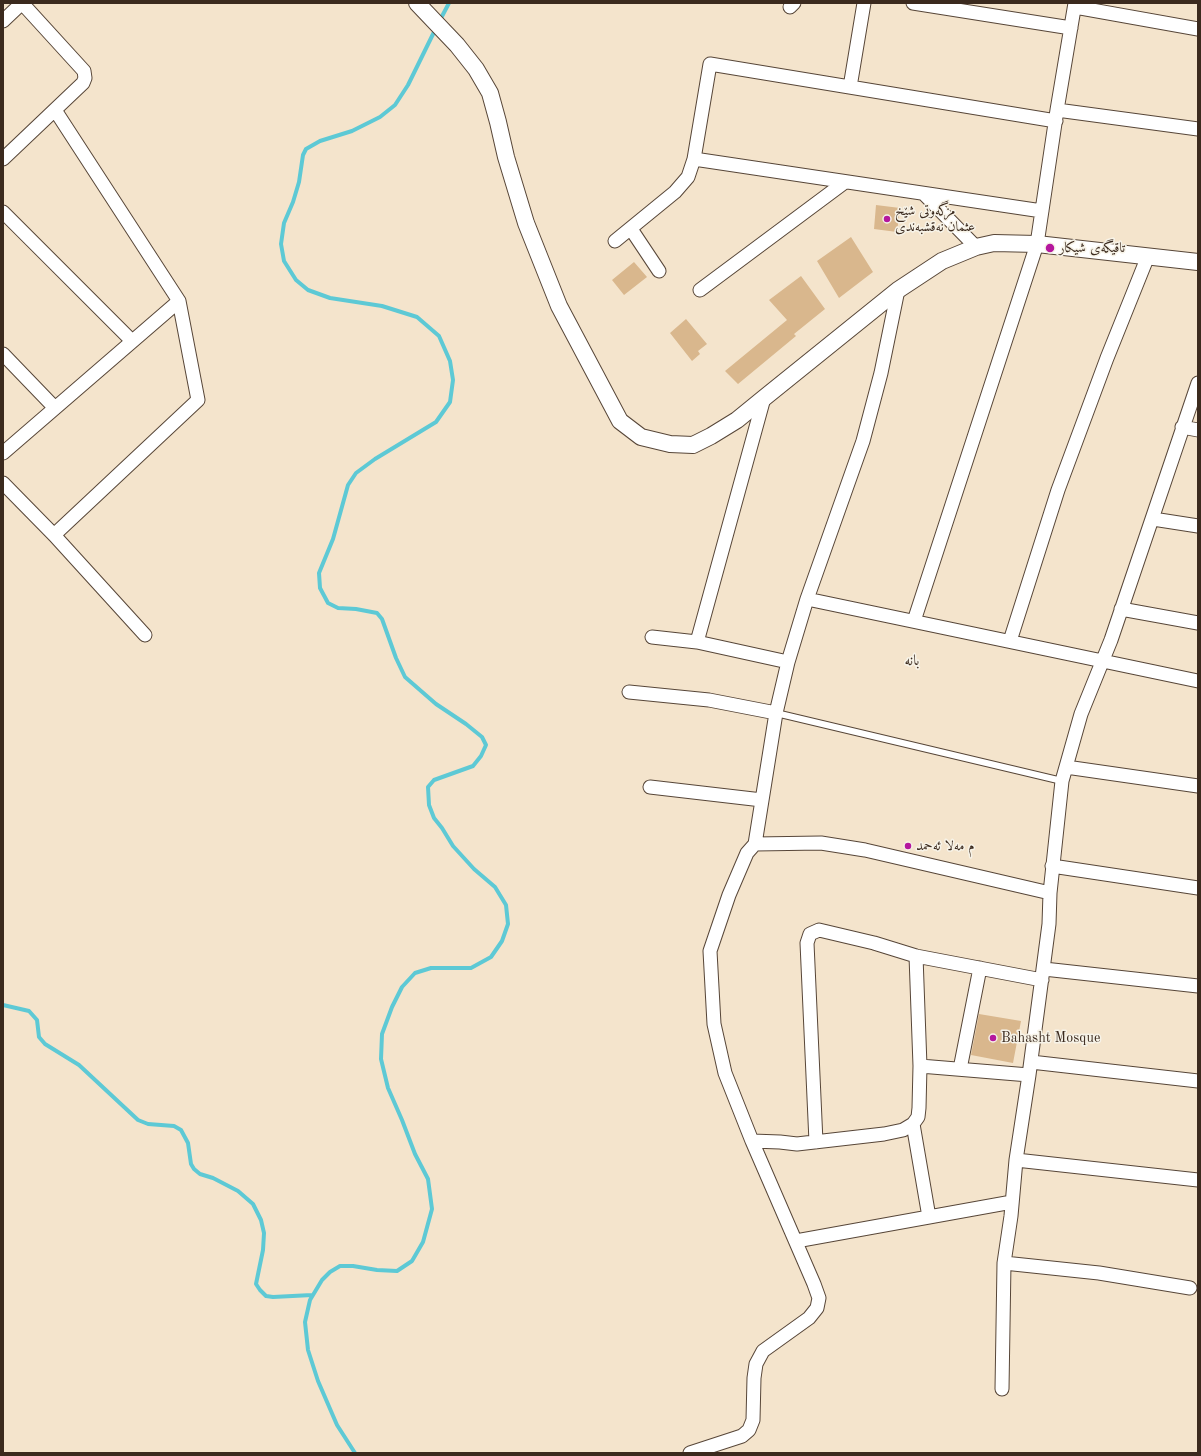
<!DOCTYPE html>
<meta charset="utf-8">
<style>
body{margin:0}
#map{position:relative;width:1201px;height:1456px;overflow:hidden;background:#f4e4cc;font-family:"Old Standard TT",serif}
canvas{display:block}
.frame{position:absolute;inset:0;border:4px solid #3b2a1e;pointer-events:none}
</style>
<div id="map">
<canvas width="1201" height="1456"></canvas>
<div class="frame"></div>
</div>
<script>
const context = document.querySelector('canvas').getContext('2d');
context.lineJoin = 'round';
function toPath(rows) {
  const path = new Path2D();
  for (const r of rows) {
    path.moveTo(r[0], r[1]);
    for (let i = 2; i < r.length; i += 2) path.lineTo(r[i], r[i + 1]);
  }
  return path;
}
function stroke(path, color, width, dash) {
  context.strokeStyle = color;
  context.lineWidth = width;
  context.lineCap = dash ? 'butt' : 'round';
  context.setLineDash(dash || []);
  context.stroke(path);
}
function fillPath(path, color) {
  context.fillStyle = color;
  context.fill(path, 'evenodd');
}
function drawText(font, color, halo, rows, align = 'center') {
  context.font = font + ' "Old Standard TT",Amiri,serif';
  context.lineWidth = 3;
  context.setLineDash([]);
  context.textBaseline = 'middle';
  context.strokeStyle = halo;
  context.fillStyle = color;
  for (const [text, x, y, turn = 0] of rows) {
    context.save();
    context.translate(x, y);
    context.rotate((+turn || 0) * Math.PI / 180);
    context.textAlign = isNaN(turn) ? turn : align;
    if (halo) context.strokeText(text, 0, 0);
    context.fillText(text, 0, 0);
    context.restore();
  }
}
const stream = toPath([
 [439,22,449,3],
 [3,1005,29,1011,37,1020,39,1037,45,1044,79,1065,138,1120,148,1124,174,1126,181,1130,188,1143,191,1164,194,1169,200,1174,213,1178,238,1191,253,1204,261,1220,264,1233,263,1250,256,1284,260,1290,266,1296,273,1297,312,1295],
 [355,1453,337,1425,318,1381,308,1350,305,1322,310,1300,322,1280,330,1272,340,1266,353,1266,377,1270,397,1271,412,1261,423,1242,432,1209,428,1179,415,1154,402,1120,388,1088,381,1059,382,1034,392,1007,402,987,415,973,431,968,471,968,491,957,502,941,508,924,506,905,495,887,474,869,453,846,442,828,434,818,429,805,428,787,434,780,473,766,481,756,486,745,482,737,466,724,436,704,405,677,396,658,382,619,377,613,356,609,338,608,328,603,320,588,319,573,333,539,348,485,356,473,375,459,436,422,450,402,453,380,450,361,439,336,417,317,382,306,330,298,308,290,296,280,284,261,281,244,284,223,293,202,299,182,303,155,306,149,320,141,352,131,380,117,395,105,408,85,436,28]
]);
const building = toPath([
 [876,205,900,208,897,232,874,229],
 [851,237,873,272,839,298,817,261],
 [634,262,647,277,624,295,612,280],
 [801,276,825,309,794,334,796,336,738,384,725,371,787,320,769,300],
 [686,319,707,344,698,351,700,354,692,361,670,333],
 [979,1014,1021,1021,1013,1063,971,1055]
]);
const service = toPath([
 [776,713,1062,781]
]);
const minor = toPath([
 [913,3,1071,28],
 [790,7,794,3],
 [1075,7,1198,29],
 [3,21,22,3,84,71,85,78,83,83,3,159],
 [850,87,864,3],
 [1057,110,1198,129],
 [694,159,1042,211],
 [924,194,976,247],
 [3,212,132,341],
 [631,229,659,271],
 [615,241,675,192,688,177,694,159,710,64,1056,121],
 [700,290,845,182],
 [3,354,55,408],
 [1182,427,1198,430],
 [3,453,179,301],
 [3,483,54,535,145,635],
 [1153,519,1198,526],
 [54,535,198,400,179,301,55,110],
 [807,599,1198,681],
 [1121,609,1198,623],
 [914,621,1037,244,1057,110,1075,3],
 [652,637,697,642,788,662],
 [1010,641,1058,490,1107,358,1148,256],
 [697,642,764,398],
 [629,692,709,700,776,713],
 [1066,767,1198,786],
 [650,787,762,800],
 [755,844,821,843,865,850,1050,893],
 [1052,866,1198,888],
 [1044,969,1198,986],
 [1031,1062,1198,1081],
 [920,1066,1029,1075],
 [960,1069,980,968],
 [913,1124,929,1217],
 [752,1141,725,1073,714,1024,710,951,729,895,747,853,755,844,776,713,788,662,807,599,863,441,881,373,898,290],
 [816,1142,807,943,810,934,819,930,874,943,916,956,1042,980],
 [1016,1160,1198,1180],
 [796,1241,1012,1202],
 [1004,1263,1099,1273,1190,1288],
 [1002,1389,1004,1263,1011,1216,1016,1160,1029,1075,1049,924,1050,893,1062,781,1081,714,1111,640,1198,383],
 [690,1453,742,1436,749,1430,753,1420,754,1378,756,1364,763,1351,809,1318,817,1308,819,1298,814,1284,752,1141,780,1142,797,1144,884,1134,903,1130,913,1124,918,1117,919,1108,920,1066,916,956]
]);
const tertiary = toPath([
 [417,3,457,45,476,69,490,93,498,122,506,157,526,223,559,306,620,421,641,437,670,444,693,445,711,436,737,420,764,398,898,290,942,261,976,247,994,243,1037,244,1198,262]
]);
const markers = [
 [887,219,4,"#b5179e"],
 [1050,248,5,"#b5179e"],
 [908,846,4,"#b5179e"],
 [993,1038,4,"#b5179e"]
];
const poiNames = [
 ["مزگەوتی شێخ",895,211],
 ["عثمان نەقشبەندی",895,227],
 ["تاقیگەی شیکار",1059,248],
 ["م مەلا ئەحمد",916,846],
 ["Bahasht Mosque",1001,1038]
];
const neighbourhoodNames = [
 ["بانە",912,661]
];
stroke(stream, '#5dc9d5', 4);
fillPath(building, '#d9b78d');
stroke(service, '#574638', 8);
stroke(minor, '#574638', 15);
stroke(tertiary, '#574638', 18);
stroke(service, '#fff', 6);
stroke(minor, '#fff', 13);
stroke(tertiary, '#fff', 16);
for (const [x, y, r, color] of markers) {
  const dot = new Path2D();
  dot.arc(x, y, r, 0, 2 * Math.PI);
  context.fillStyle = color;
  context.fill(dot);
  stroke(dot, '#f7f3e8', 1.5);
}
drawText('14px', '#3b2a1e', '#f7f3e8', poiNames, 'left');
drawText('15px', '#3b2a1e', '#f7f3e8', neighbourhoodNames);
</script>
